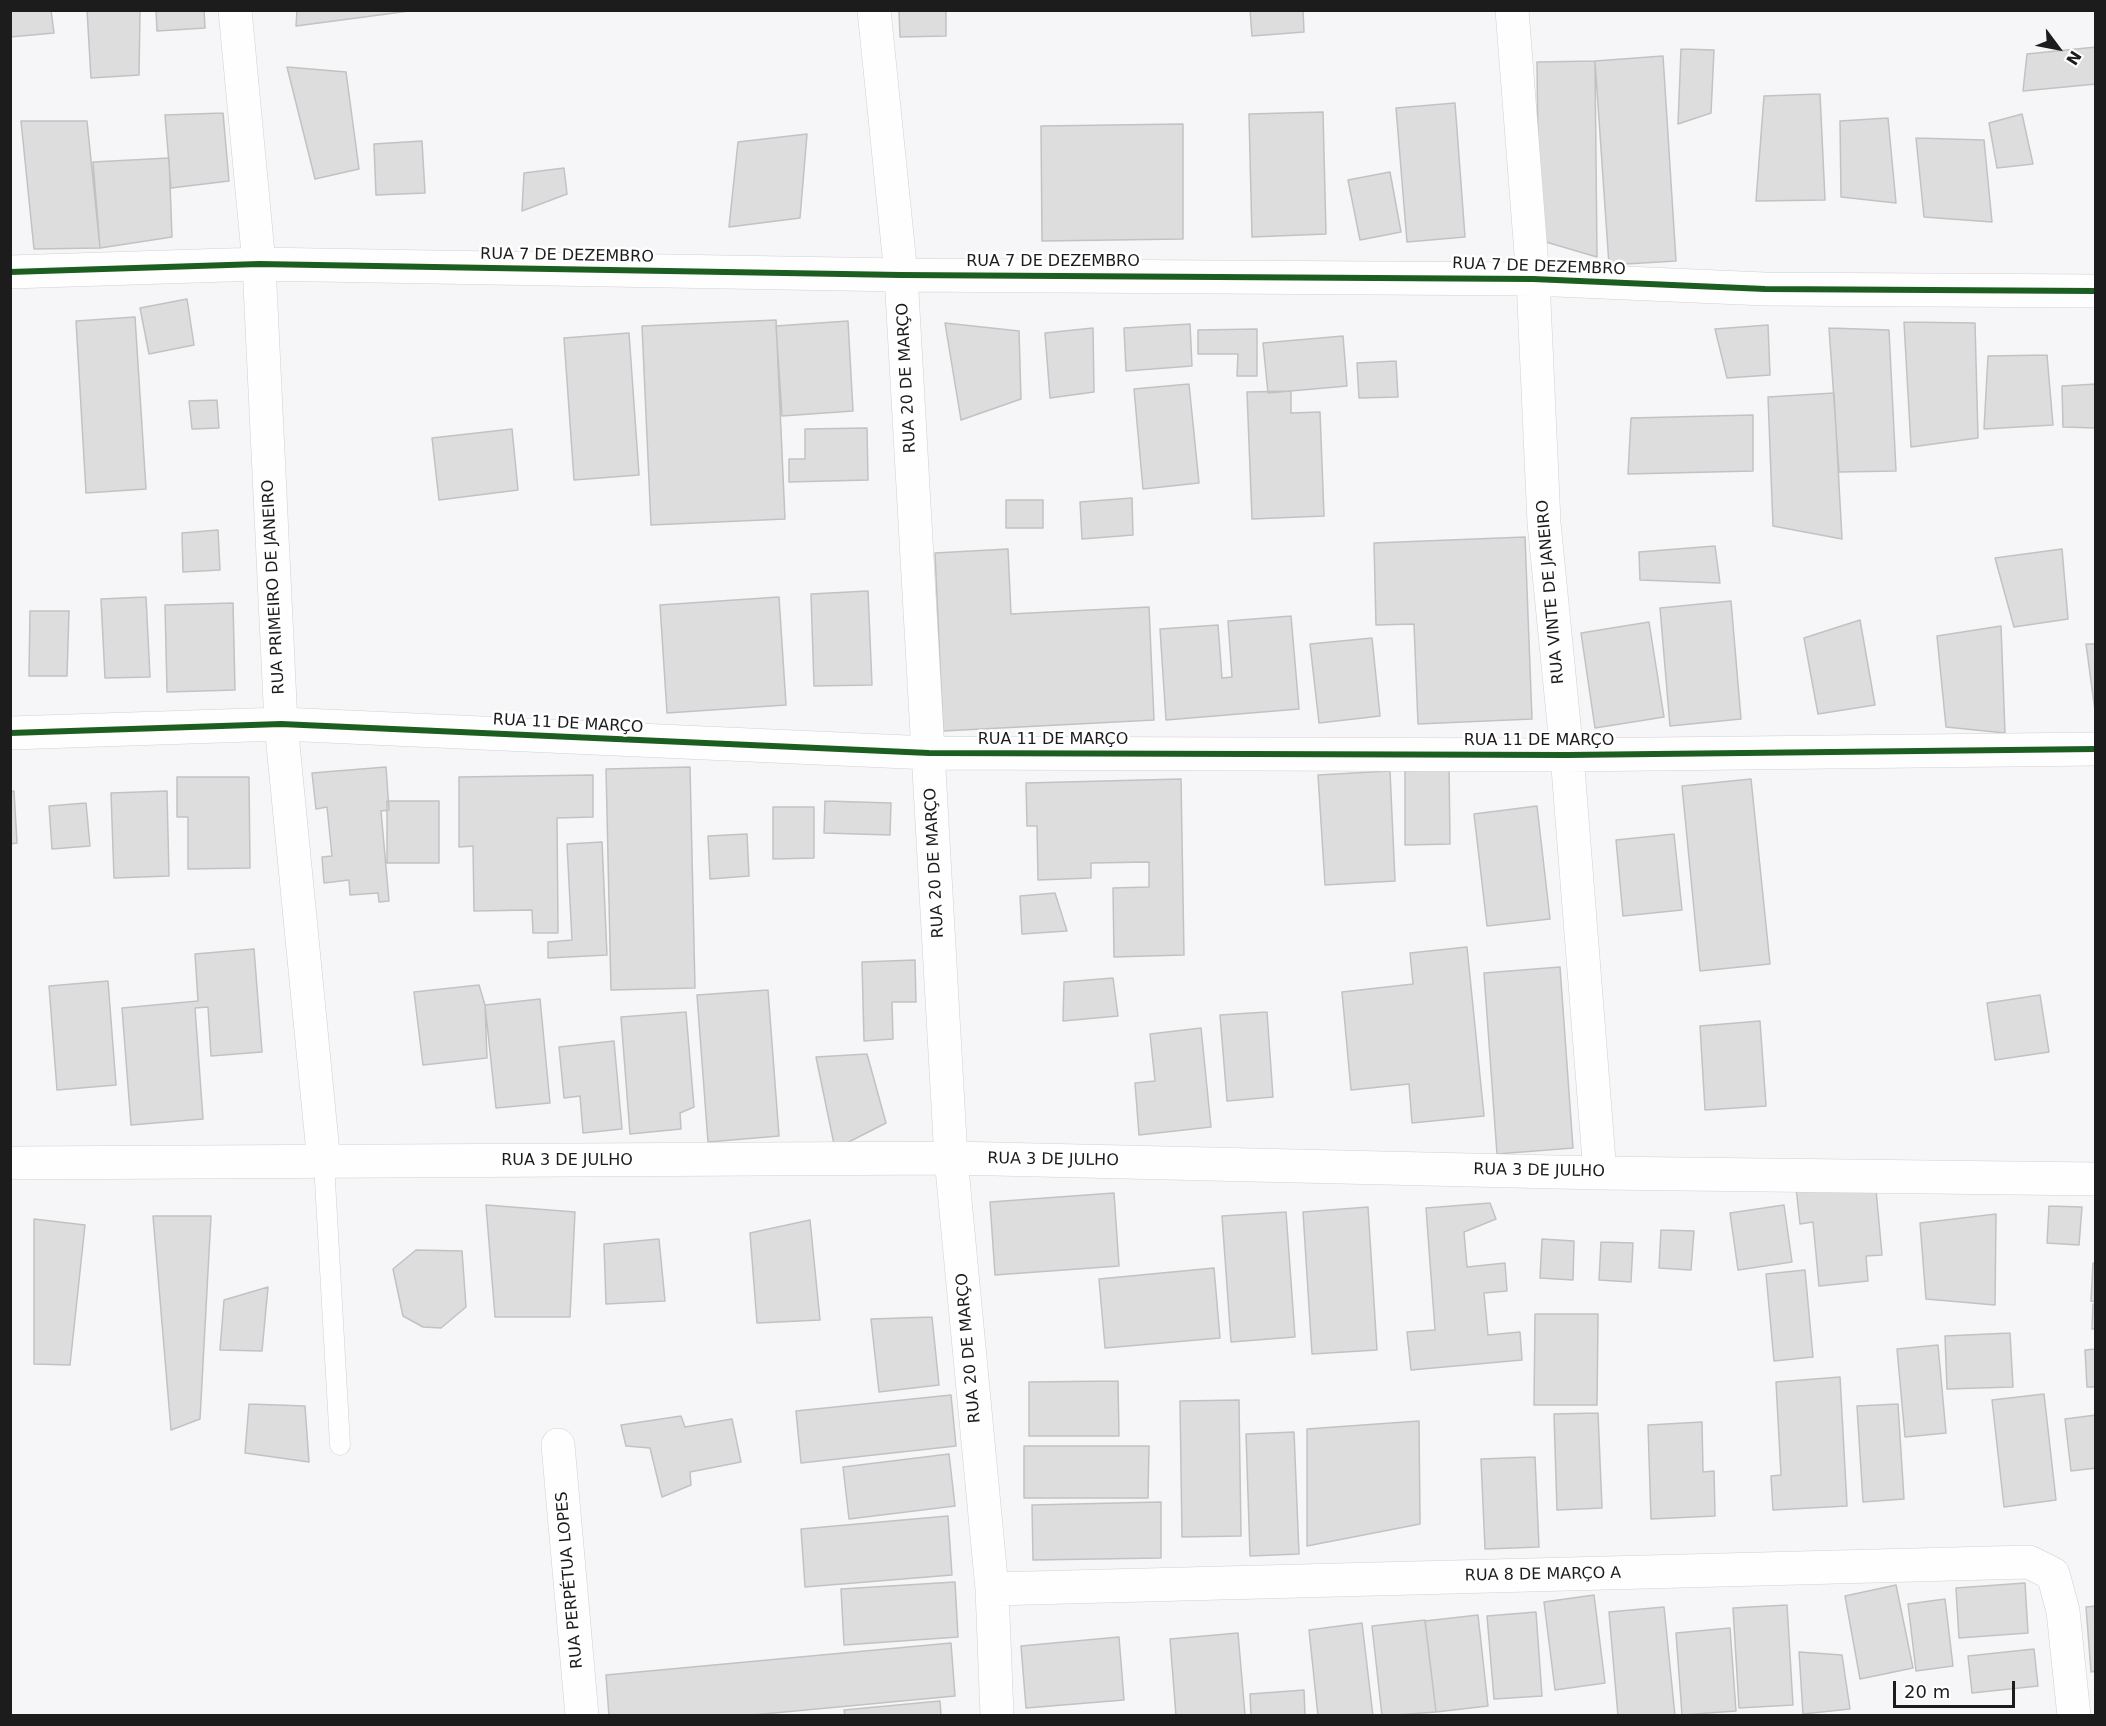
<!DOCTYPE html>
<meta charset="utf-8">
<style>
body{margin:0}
#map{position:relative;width:2106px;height:1726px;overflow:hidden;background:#f6f5f7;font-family:"DejaVu Sans",sans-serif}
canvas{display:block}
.frame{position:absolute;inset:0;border:12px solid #1d1c1d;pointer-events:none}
.north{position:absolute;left:2028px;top:18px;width:60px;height:60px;-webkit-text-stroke:4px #fff;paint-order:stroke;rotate:122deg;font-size:16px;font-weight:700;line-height:24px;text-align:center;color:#1d1c1d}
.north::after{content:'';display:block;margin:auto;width:21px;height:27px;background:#1d1c1d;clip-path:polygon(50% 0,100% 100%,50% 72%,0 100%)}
.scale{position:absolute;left:1893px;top:1681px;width:122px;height:27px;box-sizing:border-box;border:3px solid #1d1c1d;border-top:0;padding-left:8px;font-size:18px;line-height:21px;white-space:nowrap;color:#1d1c1d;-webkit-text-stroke:4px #fff;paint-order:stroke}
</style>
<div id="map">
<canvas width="2106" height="1726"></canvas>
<div class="frame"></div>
<div class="north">N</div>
<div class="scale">20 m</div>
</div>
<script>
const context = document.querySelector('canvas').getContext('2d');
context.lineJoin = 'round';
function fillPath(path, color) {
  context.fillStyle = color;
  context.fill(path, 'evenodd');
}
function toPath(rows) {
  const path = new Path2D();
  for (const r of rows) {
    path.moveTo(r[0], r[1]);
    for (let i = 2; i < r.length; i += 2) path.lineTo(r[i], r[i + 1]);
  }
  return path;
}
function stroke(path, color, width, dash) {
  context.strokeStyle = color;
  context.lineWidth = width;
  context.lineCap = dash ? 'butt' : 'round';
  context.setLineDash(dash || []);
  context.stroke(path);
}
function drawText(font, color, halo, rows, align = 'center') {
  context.font = font + ' "DejaVu Sans",sans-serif';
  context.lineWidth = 5;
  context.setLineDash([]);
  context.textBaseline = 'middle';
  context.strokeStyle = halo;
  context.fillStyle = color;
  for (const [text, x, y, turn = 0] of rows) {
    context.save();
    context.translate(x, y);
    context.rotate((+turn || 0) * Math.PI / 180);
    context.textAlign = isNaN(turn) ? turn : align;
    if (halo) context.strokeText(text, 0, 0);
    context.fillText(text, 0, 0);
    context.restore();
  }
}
const building = toPath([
 [10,10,51,10,54,33,10,37,10,10],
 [87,10,140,10,139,75,91,78,87,10],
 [156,10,204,10,205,28,157,31,156,10],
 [297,10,417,10,296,26,297,10],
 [899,10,946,10,946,36,900,37,899,10],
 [1250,10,1303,10,1304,32,1252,36,1250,10],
 [2096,47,2096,84,2023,91,2027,54,2096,47],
 [1681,49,1714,50,1711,113,1678,124,1681,49],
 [1663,56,1676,261,1609,265,1595,61,1663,56],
 [1595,61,1597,257,1539,240,1537,62,1595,61],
 [287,67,346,72,359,169,315,179,287,67],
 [1820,94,1825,200,1756,201,1764,96,1820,94],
 [1455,103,1465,237,1407,242,1396,108,1455,103],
 [1323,112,1326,234,1252,237,1249,114,1323,112],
 [223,113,229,181,171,188,165,115,223,113],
 [2022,114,2033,164,1997,168,1989,123,2022,114],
 [1888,118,1896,203,1841,197,1840,121,1888,118],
 [21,121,87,121,100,248,34,249,21,121],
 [1183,124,1183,239,1042,241,1041,126,1183,124],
 [807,134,800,218,729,227,738,142,807,134],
 [1916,138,1984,140,1992,222,1924,217,1916,138],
 [422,141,425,193,376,195,374,144,422,141],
 [169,158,172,237,100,248,93,162,169,158],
 [564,168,567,194,522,211,524,173,564,168],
 [1390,172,1401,232,1360,240,1348,180,1390,172],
 [187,299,194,345,149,354,140,308,187,299],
 [135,317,146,489,86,493,76,321,135,317],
 [776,320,785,519,651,525,642,326,776,320],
 [848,321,853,411,782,416,776,326,848,321],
 [1904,322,1975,323,1978,438,1911,447,1904,322],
 [945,323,1019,331,1021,399,961,420,945,323],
 [1190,324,1192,366,1126,371,1124,328,1190,324],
 [1768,325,1770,375,1727,378,1715,329,1768,325],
 [1093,328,1094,392,1050,398,1045,333,1093,328],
 [1829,328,1889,330,1896,471,1839,472,1829,328],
 [1257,329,1257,376,1237,376,1238,354,1198,354,1198,330,1257,329],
 [629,333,639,475,574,480,564,338,629,333],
 [1343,336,1347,386,1268,393,1263,343,1343,336],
 [2047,355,2053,425,1984,429,1988,356,2047,355],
 [1396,361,1398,397,1359,398,1357,363,1396,361],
 [1189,384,1199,483,1143,489,1134,389,1189,384],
 [2096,384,2096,428,2063,427,2062,386,2096,384],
 [1291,391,1291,413,1320,412,1324,516,1252,519,1247,392,1291,391],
 [1834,393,1842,539,1773,526,1768,397,1834,393],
 [217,400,219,428,192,429,189,401,217,400],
 [1753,415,1753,471,1628,474,1631,418,1753,415],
 [867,428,868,480,789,482,789,459,805,459,805,429,867,428],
 [512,429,518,490,439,500,432,438,512,429],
 [1132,498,1133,535,1082,539,1080,502,1132,498],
 [1006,500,1043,500,1043,528,1006,528,1006,500],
 [218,530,220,570,183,572,182,533,218,530],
 [1525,537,1532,719,1418,724,1414,624,1376,625,1374,543,1525,537],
 [1715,546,1720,583,1640,580,1639,552,1715,546],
 [1008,549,1011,614,1149,607,1154,720,943,731,935,553,1008,549],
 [2062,549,2068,619,2014,627,1995,558,2062,549],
 [868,591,872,685,814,686,811,594,868,591],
 [146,597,150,677,105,678,101,599,146,597],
 [779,597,786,705,667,713,660,605,779,597],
 [1731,601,1741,719,1670,726,1660,608,1731,601],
 [233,603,235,690,167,692,165,605,233,603],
 [30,611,69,611,67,676,29,676,30,611],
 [1291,616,1299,709,1166,720,1160,629,1218,625,1222,678,1232,677,1228,621,1291,616],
 [1860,620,1875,705,1818,714,1804,638,1860,620],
 [1649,622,1664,717,1595,728,1581,633,1649,622],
 [2001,626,2005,733,1946,727,1937,636,2001,626],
 [1372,638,1380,716,1319,723,1310,644,1372,638],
 [2086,644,2096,644,2096,718,2086,644],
 [1405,761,1449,761,1450,844,1405,845,1405,761],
 [386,767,389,810,381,811,389,901,379,902,378,893,350,895,349,880,324,883,322,857,332,856,327,807,316,809,312,773,386,767],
 [690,767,695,988,611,990,606,769,690,767],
 [1390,771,1395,881,1325,885,1318,775,1390,771],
 [593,775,593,817,557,818,558,933,533,933,532,910,474,911,473,846,459,847,459,777,593,775],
 [177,777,249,777,250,868,188,869,188,817,177,817,177,777],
 [1181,779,1184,955,1114,957,1113,888,1149,887,1149,862,1091,863,1091,878,1038,880,1037,826,1027,826,1026,783,1181,779],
 [1751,779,1770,964,1700,971,1682,786,1751,779],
 [14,791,17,843,10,844,10,792,14,791],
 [167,791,169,876,114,878,111,793,167,791],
 [387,801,439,801,439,863,387,863,387,801],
 [825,801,891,803,890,835,824,833,825,801],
 [86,803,90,846,52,849,49,806,86,803],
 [1537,806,1550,919,1487,926,1474,814,1537,806],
 [773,807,814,807,814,858,773,859,773,807],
 [747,834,749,876,710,879,708,836,747,834],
 [1674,834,1682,910,1623,916,1616,840,1674,834],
 [602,842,607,955,548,958,548,942,572,940,567,844,602,842],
 [1055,893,1067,931,1022,934,1020,896,1055,893],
 [1467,947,1484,1116,1412,1123,1409,1084,1351,1090,1342,992,1413,984,1410,953,1467,947],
 [254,949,262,1052,211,1056,208,1007,195,1008,203,1119,131,1125,122,1008,198,1001,195,954,254,949],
 [915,960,916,1002,892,1002,893,1039,864,1041,862,962,915,960],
 [1560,967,1573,1148,1497,1154,1484,973,1560,967],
 [1113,978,1118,1016,1063,1021,1064,982,1113,978],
 [108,981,116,1085,57,1090,49,986,108,981],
 [479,985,485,1005,487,1058,423,1065,414,992,479,985],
 [768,990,779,1136,708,1142,697,995,768,990],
 [2040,995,2049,1052,1995,1060,1987,1003,2040,995],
 [540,999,550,1103,496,1108,485,1005,540,999],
 [686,1012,694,1107,680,1113,681,1129,630,1134,621,1017,686,1012],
 [1267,1012,1273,1097,1227,1101,1220,1015,1267,1012],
 [1760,1021,1766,1106,1705,1110,1700,1026,1760,1021],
 [1201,1028,1211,1127,1139,1135,1135,1083,1155,1081,1150,1034,1201,1028],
 [614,1041,622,1129,583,1133,580,1096,564,1098,559,1047,614,1041],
 [867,1054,886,1123,835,1149,816,1057,867,1054],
 [1875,1179,1882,1255,1866,1256,1868,1281,1819,1286,1813,1222,1800,1224,1796,1187,1875,1179],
 [1114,1193,1119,1266,995,1275,990,1202,1114,1193],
 [1490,1203,1496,1219,1464,1232,1467,1267,1505,1263,1507,1291,1484,1293,1488,1335,1520,1332,1522,1360,1411,1370,1407,1332,1435,1330,1426,1208,1490,1203],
 [486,1205,575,1212,570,1317,495,1317,486,1205],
 [1784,1205,1792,1262,1738,1270,1730,1213,1784,1205],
 [2049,1206,2082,1207,2079,1245,2047,1243,2049,1206],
 [1368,1207,1377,1350,1312,1354,1303,1212,1368,1207],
 [1286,1212,1295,1337,1231,1342,1222,1216,1286,1212],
 [1996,1214,1995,1305,1926,1299,1920,1223,1996,1214],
 [153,1216,211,1216,200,1419,171,1430,153,1216],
 [34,1219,85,1225,70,1365,34,1364,34,1219],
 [810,1220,820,1320,757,1323,750,1233,810,1220],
 [1661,1230,1694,1231,1691,1270,1659,1268,1661,1230],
 [659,1239,665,1301,606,1304,604,1244,659,1239],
 [1542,1239,1574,1241,1573,1280,1540,1278,1542,1239],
 [1601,1242,1633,1243,1631,1282,1599,1280,1601,1242],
 [416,1250,462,1251,466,1307,441,1328,423,1327,403,1316,393,1269,416,1250],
 [2093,1263,2096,1264,2096,1302,2091,1301,2093,1263],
 [1214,1268,1220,1338,1105,1348,1099,1279,1214,1268],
 [1805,1270,1813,1357,1774,1361,1766,1274,1805,1270],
 [268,1287,262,1351,220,1350,224,1300,268,1287],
 [2093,1304,2096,1304,2096,1329,2092,1329,2093,1304],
 [1535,1314,1598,1314,1597,1405,1534,1405,1535,1314],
 [932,1317,939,1385,879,1392,871,1319,932,1317],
 [2010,1333,2013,1387,1947,1389,1945,1336,2010,1333],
 [1938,1345,1946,1433,1905,1437,1897,1349,1938,1345],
 [2096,1349,2096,1387,2087,1387,2085,1350,2096,1349],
 [1840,1377,1847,1506,1773,1510,1771,1476,1781,1475,1776,1382,1840,1377],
 [1118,1381,1119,1436,1029,1436,1029,1382,1118,1381],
 [2044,1394,2056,1500,2004,1507,1992,1400,2044,1394],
 [951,1395,956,1446,801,1463,796,1411,951,1395],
 [1239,1400,1241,1536,1182,1537,1180,1401,1239,1400],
 [249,1404,305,1406,309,1462,245,1453,249,1404],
 [1898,1404,1904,1499,1863,1502,1857,1406,1898,1404],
 [1598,1413,1602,1508,1557,1510,1554,1414,1598,1413],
 [2096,1415,2096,1468,2071,1471,2065,1419,2096,1415],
 [681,1416,685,1427,732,1419,741,1462,690,1472,691,1485,662,1497,650,1448,626,1446,621,1425,681,1416],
 [1419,1421,1420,1524,1307,1546,1307,1429,1419,1421],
 [1702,1422,1703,1472,1714,1471,1715,1516,1651,1519,1648,1425,1702,1422],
 [1294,1432,1299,1554,1250,1556,1246,1434,1294,1432],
 [1024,1446,1149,1446,1148,1498,1024,1498,1024,1446],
 [949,1454,955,1506,849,1519,843,1467,949,1454],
 [1535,1457,1539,1547,1485,1549,1481,1459,1535,1457],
 [1161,1502,1161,1558,1033,1560,1032,1505,1161,1502],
 [948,1516,952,1575,805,1587,801,1529,948,1516],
 [955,1582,958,1637,844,1645,841,1589,955,1582],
 [2025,1583,2028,1633,1959,1638,1956,1588,2025,1583],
 [1896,1585,1913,1668,1860,1679,1845,1596,1896,1585],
 [1594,1595,1605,1683,1555,1690,1544,1602,1594,1595],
 [1945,1599,1953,1666,1916,1671,1908,1604,1945,1599],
 [1787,1605,1793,1705,1739,1708,1733,1608,1787,1605],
 [2096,1606,2096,1671,2091,1672,2086,1607,2096,1606],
 [1664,1607,1675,1716,1618,1716,1609,1612,1664,1607],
 [1536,1612,1542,1696,1494,1699,1487,1616,1536,1612],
 [1478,1615,1488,1706,1436,1712,1425,1621,1478,1615],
 [1425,1620,1436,1712,1382,1716,1372,1626,1425,1620],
 [1362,1623,1373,1716,1318,1716,1309,1630,1362,1623],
 [1730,1628,1736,1711,1682,1715,1676,1633,1730,1628],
 [1238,1633,1245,1715,1176,1716,1170,1639,1238,1633],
 [1119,1637,1124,1700,1026,1708,1021,1646,1119,1637],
 [951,1643,955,1696,742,1716,609,1716,606,1675,951,1643],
 [2034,1649,2038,1686,1972,1693,1968,1656,2034,1649],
 [1799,1652,1842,1655,1850,1709,1803,1714,1799,1652],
 [1304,1690,1305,1716,1251,1716,1250,1694,1304,1690],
 [940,1701,941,1716,845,1716,844,1710,940,1701]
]);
const service = toPath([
 [324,1163,340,1445]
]);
const minor = toPath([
 [235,10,259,264,281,724,324,1163],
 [874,10,901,275,951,1158,992,1589,997,1716],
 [1512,10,1533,279,1544,523,1567,755,1600,1173],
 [10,272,259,264,901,275,1533,279,1765,289,2096,291],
 [10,733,281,724,929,753,1567,755,2096,749],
 [10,1163,951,1158,1600,1173,2096,1179],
 [558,1445,582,1716],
 [992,1589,2029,1562,2053,1574,2063,1611,2074,1716]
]);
const cycleway = toPath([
 [10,272,259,264,901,275,1533,279,1765,289,2096,291],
 [10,733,281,724,929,753,1567,755,2096,749]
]);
const streetNames = [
 ["RUA 7 DE DEZEMBRO",567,256,1],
 ["RUA 7 DE DEZEMBRO",1053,262],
 ["RUA 7 DE DEZEMBRO",1539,267,2],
 ["RUA 20 DE MARÇO",907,378,-93],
 ["RUA PRIMEIRO DE JANEIRO",274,587,-93],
 ["RUA VINTE DE JANEIRO",1551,592,-95],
 ["RUA 11 DE MARÇO",568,724,3],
 ["RUA 11 DE MARÇO",1053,740],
 ["RUA 11 DE MARÇO",1539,741],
 ["RUA 20 DE MARÇO",935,863,-93],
 ["RUA 3 DE JULHO",1053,1160,1],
 ["RUA 3 DE JULHO",567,1161],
 ["RUA 3 DE JULHO",1539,1171,1],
 ["RUA 20 DE MARÇO",969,1348,-95],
 ["RUA 8 DE MARÇO A",1543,1575,-1],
 ["RUA PERPÉTUA LOPES",570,1580,-95]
];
fillPath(building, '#deddde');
stroke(building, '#c3c2c3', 1.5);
stroke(service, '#d1d0d1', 21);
stroke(minor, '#d1d0d1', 34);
stroke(service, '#fefefe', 20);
stroke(minor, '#fefefe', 33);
stroke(cycleway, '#1b5e20', 6);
drawText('16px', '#1d1c1d', '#fff', streetNames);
</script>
